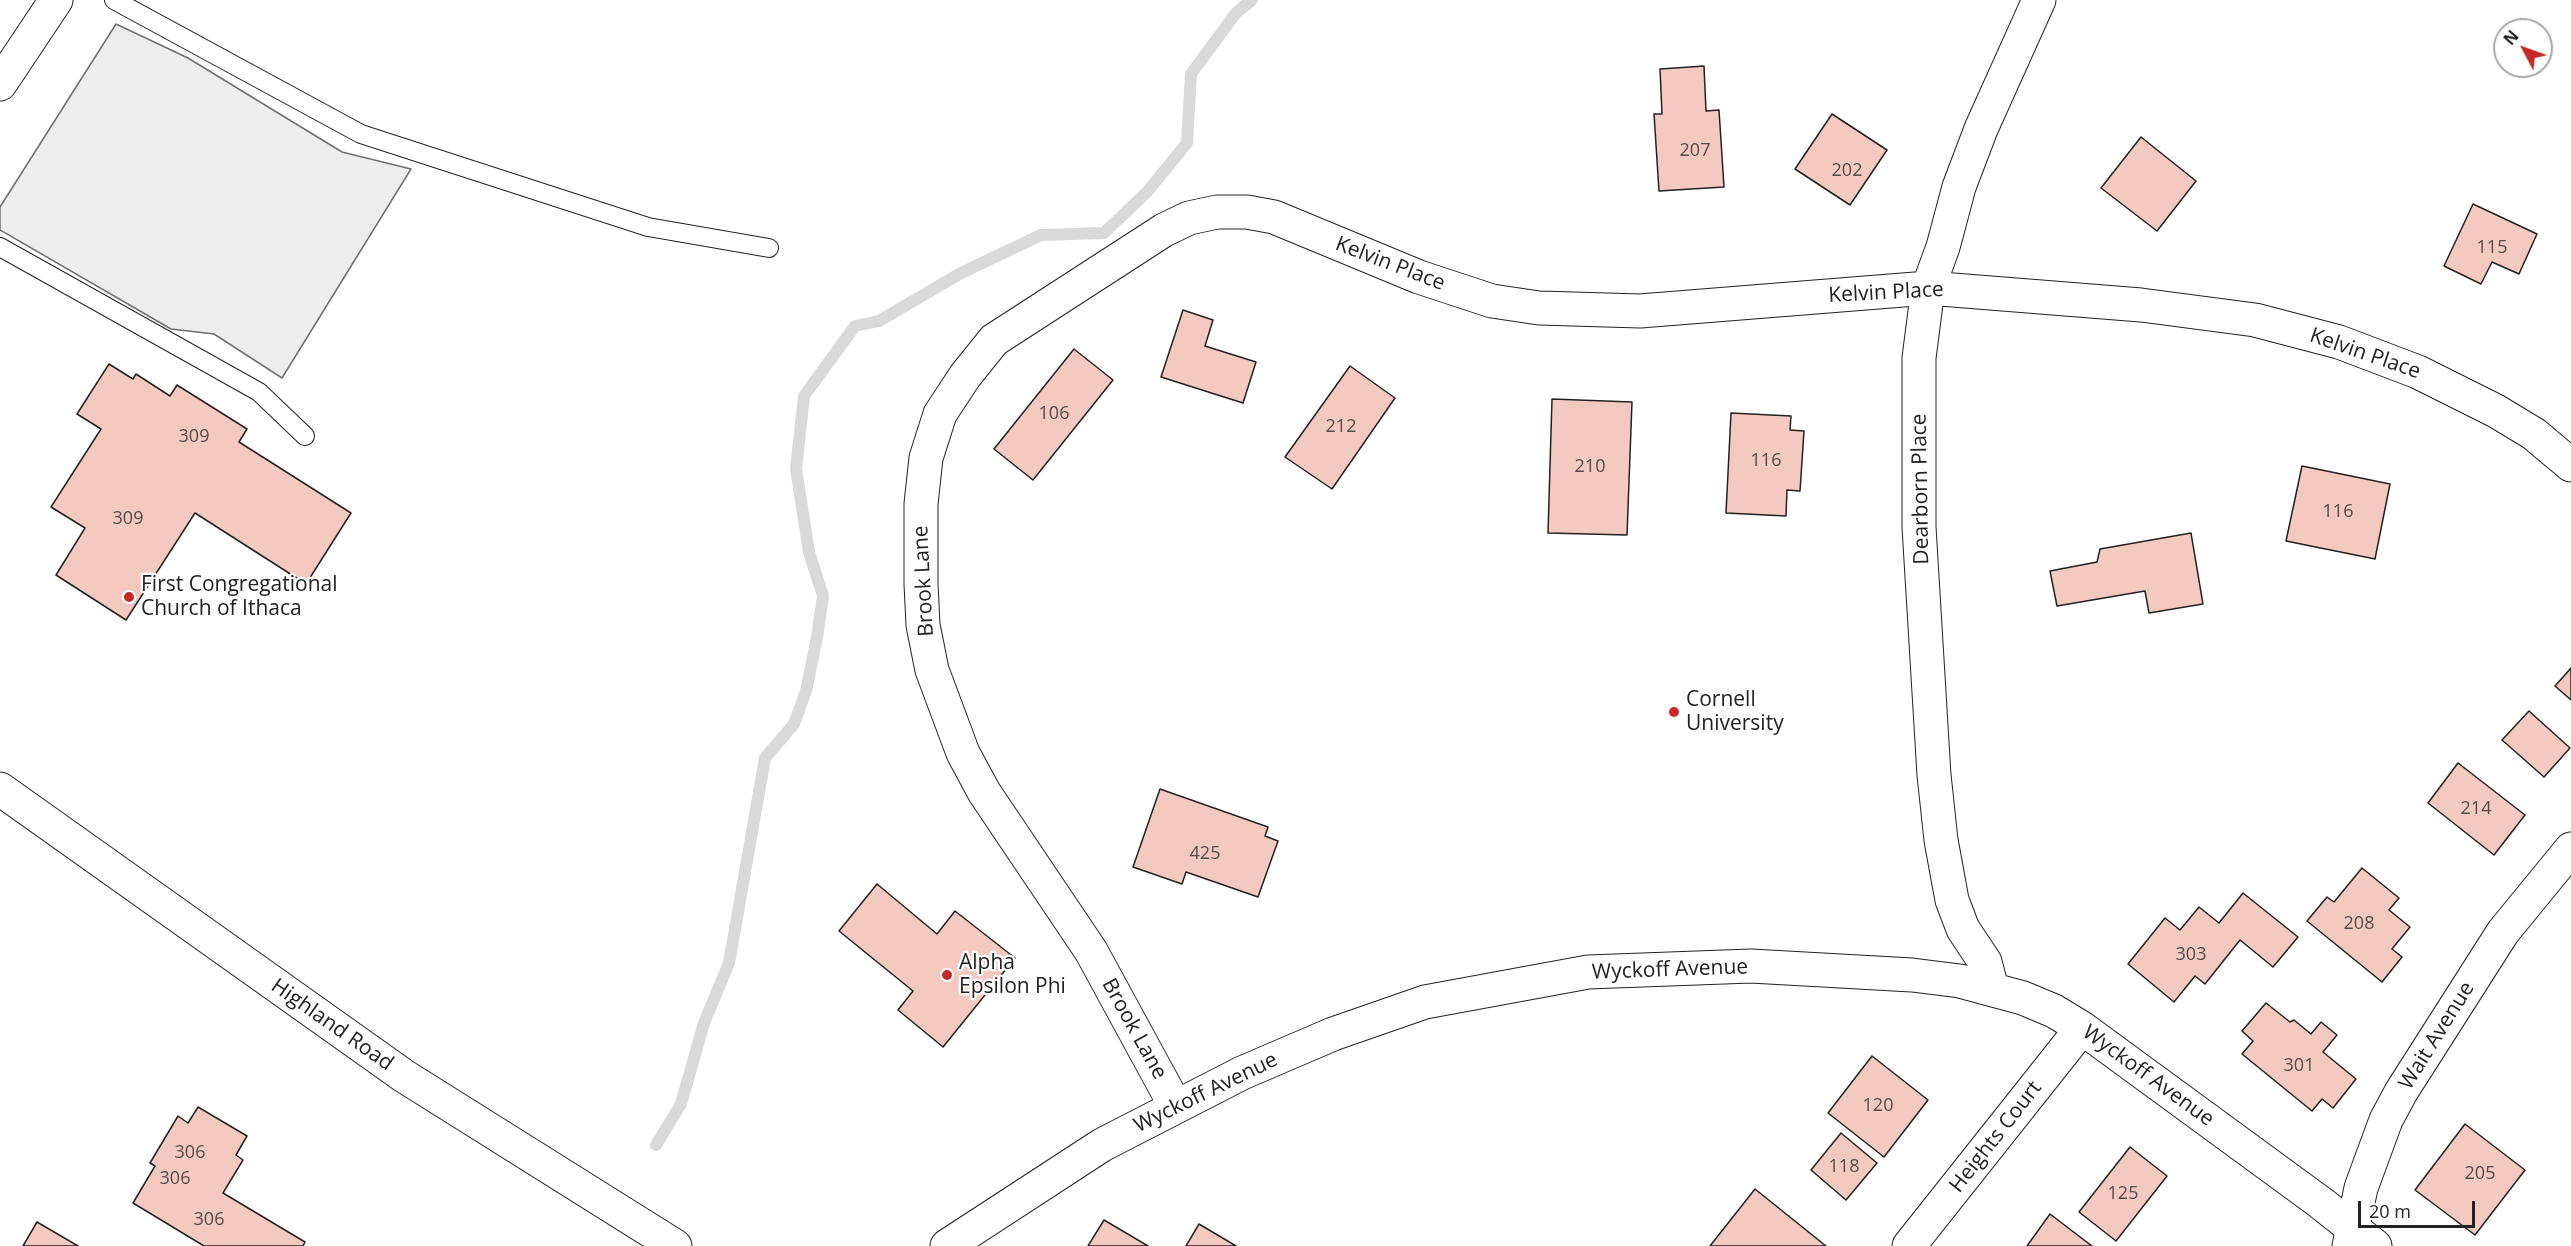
<!DOCTYPE html>
<style>
body{margin:0}
#map{position:relative;width:2571px;height:1246px;overflow:hidden;background:#fff;font-family:"Open Sans",sans-serif}
canvas{display:block}
.north{position:absolute;left:2493px;top:18px;width:60px;height:60px;box-sizing:border-box;background:#fff;border:2px solid #a7a7a7;border-radius:50%;rotate:311deg;font-size:16px;font-weight:700;line-height:24px;text-align:center;color:#222}
.north::after{content:'';display:block;margin:auto;width:21px;height:27px;background:#c62828;clip-path:polygon(50% 0,100% 100%,50% 72%,0 100%)}
.scale{position:absolute;left:2358px;top:1201px;width:117px;height:27px;box-sizing:border-box;border:3px solid #222;border-top:0;padding-left:8px;font-size:18px;line-height:21px;white-space:nowrap;color:#222;-webkit-text-stroke:4px #fff;paint-order:stroke}
</style>
<div id="map">
<canvas width="2571" height="1246"></canvas>
<div class="north">N</div>
<div class="scale">20 m</div>
</div>
<script>
const context = document.querySelector('canvas').getContext('2d');
context.lineJoin = 'round';
function fillPath(path, color) {
  context.fillStyle = color;
  context.fill(path, 'evenodd');
}
function toPath(rows) {
  const path = new Path2D();
  for (const r of rows) {
    path.moveTo(r[0], r[1]);
    for (let i = 2; i < r.length; i += 2) path.lineTo(r[i], r[i + 1]);
  }
  return path;
}
function stroke(path, color, width, dash) {
  context.strokeStyle = color;
  context.lineWidth = width;
  context.lineCap = dash ? 'butt' : 'round';
  context.setLineDash(dash || []);
  context.stroke(path);
}
function drawText(font, color, halo, rows, align = 'center') {
  context.font = font + ' "Open Sans",sans-serif';
  context.lineWidth = 4.5;
  context.setLineDash([]);
  context.textBaseline = 'middle';
  context.strokeStyle = halo;
  context.fillStyle = color;
  for (const [text, x, y, turn = 0] of rows) {
    context.save();
    context.translate(x, y);
    context.rotate((+turn || 0) * Math.PI / 180);
    context.textAlign = isNaN(turn) ? turn : align;
    if (halo) context.strokeText(text, 0, 0);
    context.fillText(text, 0, 0);
    context.restore();
  }
}
const parking = toPath([
 [116,24,188,58,342,152,411,169,282,378,214,334,171,329,0,230,0,207,116,24]
]);
const stream = toPath([
 [656,1145,681,1104,704,1023,729,963,765,758,794,724,806,691,817,637,823,596,809,552,796,469,804,396,855,326,879,321,961,273,1041,235,1104,233,1147,192,1187,143,1191,74,1236,13,1252,0]
]);
const building = toPath([
 [1704,66,1706,111,1719,110,1724,187,1659,191,1654,114,1662,114,1660,69,1704,66],
 [1832,114,1887,150,1850,205,1795,169,1832,114],
 [2141,137,2196,181,2157,231,2101,188,2141,137],
 [2473,204,2537,234,2519,274,2492,262,2481,284,2444,266,2473,204],
 [1183,310,1213,320,1205,346,1256,362,1243,403,1161,377,1183,310],
 [1074,349,1113,380,1033,480,994,449,1074,349],
 [109,364,133,379,136,374,170,396,177,385,247,429,239,442,351,513,306,584,195,513,126,620,56,575,85,528,51,507,101,429,77,414,109,364],
 [1350,366,1395,398,1332,489,1285,457,1350,366],
 [1552,399,1632,402,1627,535,1548,533,1552,399],
 [1731,413,1791,416,1790,430,1804,431,1800,491,1787,490,1786,516,1726,513,1731,413],
 [2302,466,2390,484,2375,559,2286,541,2302,466],
 [2191,533,2203,604,2149,613,2145,591,2057,606,2050,571,2097,562,2100,549,2191,533],
 [2571,668,2571,700,2555,686,2571,668],
 [2529,711,2570,748,2544,777,2502,740,2529,711],
 [2458,763,2525,815,2494,855,2428,803,2458,763],
 [1160,789,1268,827,1265,836,1278,841,1258,897,1186,872,1182,884,1133,867,1160,789],
 [2362,868,2399,898,2389,910,2410,927,2392,949,2402,957,2382,982,2307,921,2327,897,2334,902,2362,868],
 [877,884,937,934,955,911,1015,958,943,1047,898,1010,913,991,839,931,877,884],
 [2243,893,2298,937,2273,967,2240,940,2205,984,2195,976,2174,1002,2128,964,2165,918,2180,930,2199,907,2219,923,2243,893],
 [2266,1003,2290,1022,2294,1020,2311,1034,2321,1022,2337,1035,2323,1052,2356,1079,2333,1108,2322,1099,2312,1111,2242,1054,2253,1041,2242,1031,2266,1003],
 [1872,1056,1928,1100,1884,1157,1828,1113,1872,1056],
 [198,1107,247,1136,236,1155,243,1160,223,1193,305,1242,303,1246,204,1246,133,1203,155,1166,150,1163,178,1116,188,1123,198,1107],
 [2465,1124,2525,1170,2475,1235,2415,1190,2465,1124],
 [1841,1133,1877,1163,1846,1200,1811,1170,1841,1133],
 [2130,1147,2167,1176,2116,1241,2079,1212,2130,1147],
 [1755,1189,1826,1246,1710,1246,1755,1189],
 [2050,1214,2092,1246,2027,1246,2050,1214],
 [1104,1220,1148,1246,1088,1246,1104,1220],
 [37,1222,78,1246,23,1246,37,1222],
 [1199,1224,1236,1246,1186,1246,1199,1224]
]);
const lane = toPath([
 [114,0,361,134,648,227,769,248],
 [0,247,259,392,305,436]
]);
const street = toPath([
 [0,84,56,0],
 [0,789,404,1076,675,1246],
 [1992,989,1985,962,1963,929,1952,900,1941,840,1934,775,1919,527,1919,358,1928,288,1943,247,1959,187,1981,129,2039,0],
 [1176,1107,1091,951,984,792,963,753,932,670,923,625,921,584,921,504,926,458,940,414,965,376,994,340,1164,230,1189,218,1217,212,1247,212,1274,217,1419,277,1492,301,1539,308,1640,311,1928,288,2141,305,2255,320,2339,342,2418,372,2496,411,2534,434,2571,465],
 [947,1246,1102,1145,1242,1073,1333,1034,1425,1002,1588,972,1751,966,1912,975,1960,981,2023,998,2054,1011,2082,1028,2321,1203,2375,1246],
 [1909,1246,2082,1028],
 [2349,1246,2361,1188,2386,1120,2401,1092,2503,932,2571,849]
]);
const markers = [
 [129,597,6,"#c62828"],
 [1674,712,6,"#c62828"],
 [947,975,6,"#c62828"]
];
const numberNames = [
 ["207",1695,151],
 ["202",1847,171],
 ["115",2492,248],
 ["106",1054,414],
 ["212",1341,427],
 ["309",194,437],
 ["116",1766,461],
 ["210",1590,467],
 ["116",2338,512],
 ["309",128,519],
 ["214",2476,809],
 ["425",1205,854],
 ["208",2359,924],
 ["303",2191,955],
 ["301",2299,1066],
 ["120",1878,1106],
 ["306",190,1153],
 ["118",1844,1167],
 ["205",2480,1174],
 ["306",175,1179],
 ["125",2123,1194],
 ["306",209,1220]
];
const streetNames = [
 ["Kelvin Place",1390,264,21],
 ["Kelvin Place",1886,293,-3],
 ["Kelvin Place",2365,354,19],
 ["Dearborn Place",1921,489,-91],
 ["Brook Lane",924,581,-93],
 ["Wyckoff Avenue",1670,970,-2],
 ["Highland Road",332,1025,35],
 ["Brook Lane",1134,1029,61],
 ["Wait Avenue",2437,1036,-58],
 ["Wyckoff Avenue",2148,1076,36],
 ["Wyckoff Avenue",1206,1093,-26],
 ["Heights Court",1996,1137,-52]
];
const poiNames = [
 ["First Congregational",141,585],
 ["Church of Ithaca",141,609],
 ["Cornell",1686,700],
 ["University",1686,724],
 ["Alpha",959,963],
 ["Epsilon Phi",959,987]
];
fillPath(parking, '#ededed');
stroke(parking, '#6f6f6f', 1.5);
stroke(stream, '#d9d9d9', 12);
fillPath(building, '#f3c9c0');
stroke(building, '#222', 1.5);
stroke(lane, '#222', 20);
stroke(street, '#222', 35);
stroke(lane, '#fff', 18);
stroke(street, '#fff', 33);
for (const [x, y, r, color] of markers) {
  const dot = new Path2D();
  dot.arc(x, y, r, 0, 2 * Math.PI);
  context.fillStyle = color;
  context.fill(dot);
  stroke(dot, '#fff', 2);
}
drawText('18px', '#564c4a', null, numberNames);
drawText('21px', '#222', '#fff', streetNames);
drawText('21px', '#222', '#fff', poiNames, 'left');
</script>
